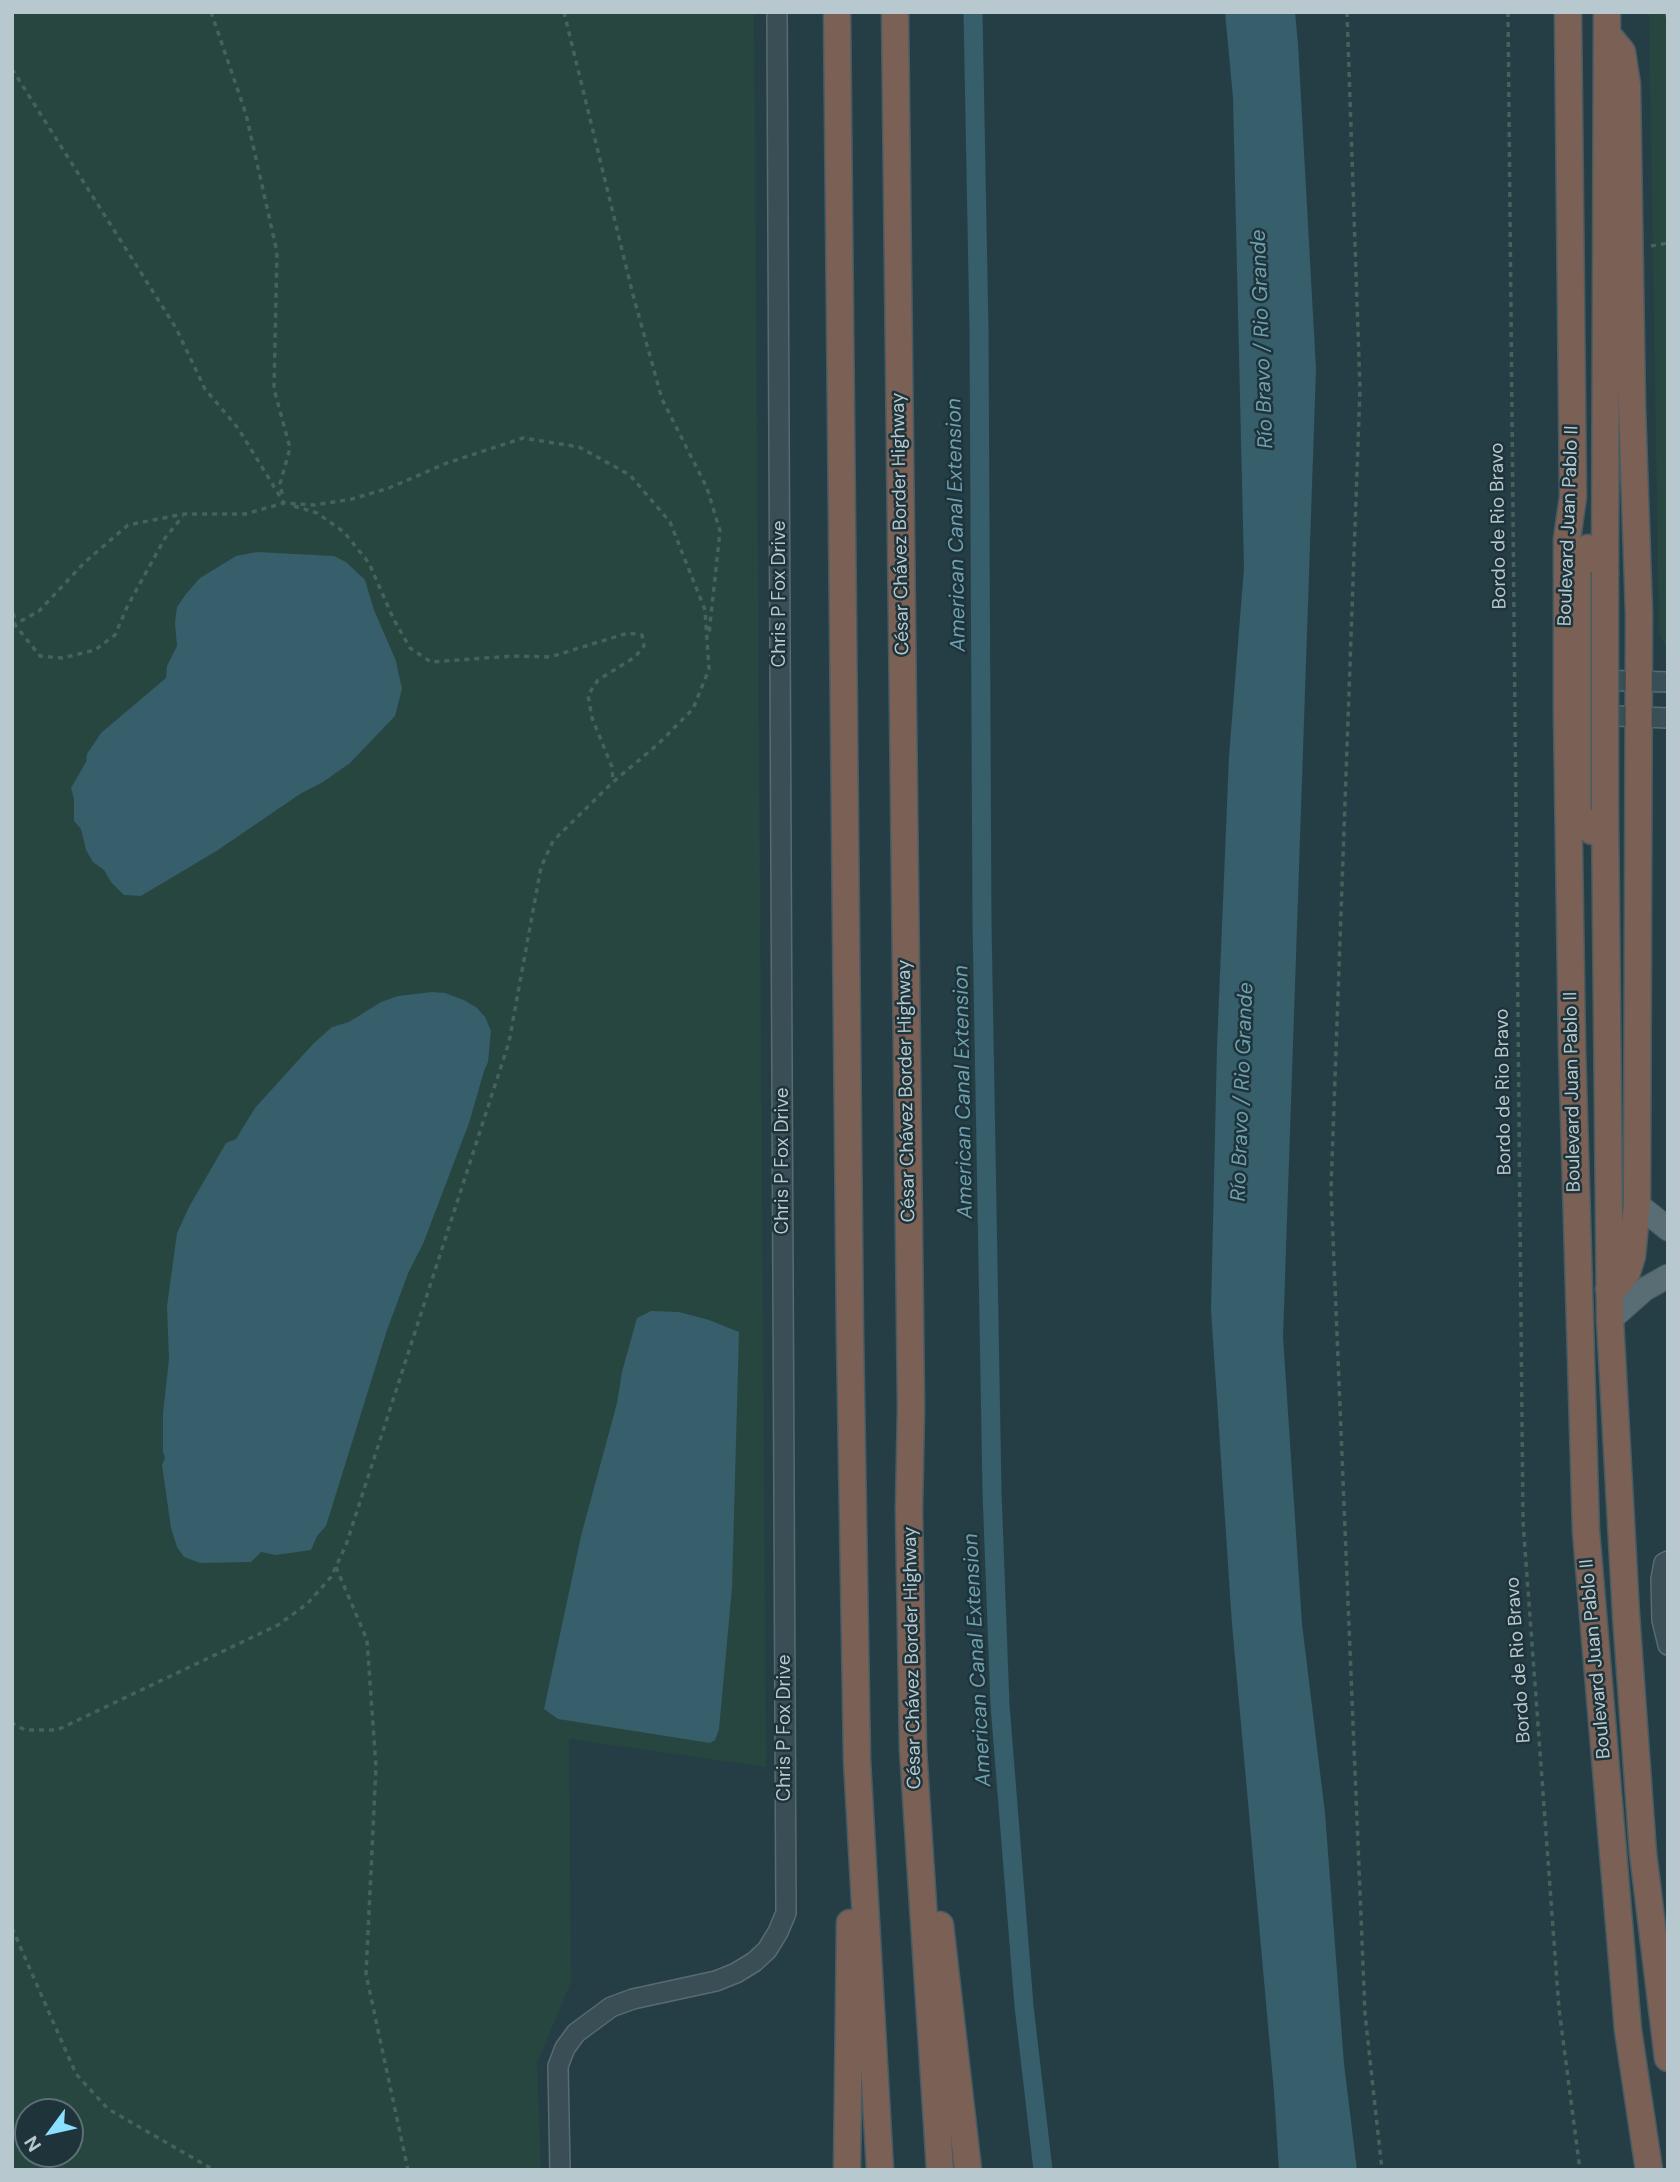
<!DOCTYPE html>
<meta charset="utf-8">
<style>
body{margin:0}
#map{position:relative;width:1680px;height:2182px;overflow:hidden;background:#253e45;font-family:"DM Sans",sans-serif}
canvas{display:block}
.frame{position:absolute;inset:0;border:14px solid #b7c8ce;pointer-events:none}
.north{position:absolute;left:14px;top:2098px;width:70px;height:70px;box-sizing:border-box;background:#1e333a;border:2px solid #5b6f75;border-radius:50%;rotate:237deg;font-size:19px;font-weight:700;line-height:28px;text-align:center;color:#b7c8ce}
.north::after{content:'';display:block;margin:auto;width:24px;height:32px;background:#8bdfff;clip-path:polygon(50% 0,100% 100%,50% 72%,0 100%)}
</style>
<div id="map">
<canvas width="1680" height="2182"></canvas>
<div class="frame"></div>
<div class="north">N</div>
</div>
<script>
const context = document.querySelector('canvas').getContext('2d');
context.lineJoin = 'round';
function fillPath(path, color) {
  context.fillStyle = color;
  context.fill(path, 'evenodd');
}
function toPath(rows) {
  const path = new Path2D();
  for (const r of rows) {
    path.moveTo(r[0], r[1]);
    for (let i = 2; i < r.length; i += 2) path.lineTo(r[i], r[i + 1]);
  }
  return path;
}
function stroke(path, color, width, dash) {
  context.strokeStyle = color;
  context.lineWidth = width;
  context.lineCap = dash ? 'butt' : 'round';
  context.setLineDash(dash || []);
  context.stroke(path);
}
function drawText(font, color, halo, rows, align = 'center') {
  context.font = font + ' "DM Sans",sans-serif';
  context.lineWidth = 5;
  context.setLineDash([]);
  context.textBaseline = 'middle';
  context.strokeStyle = halo;
  context.fillStyle = color;
  for (const [text, x, y, turn = 0] of rows) {
    context.save();
    context.translate(x, y);
    context.rotate((+turn || 0) * Math.PI / 180);
    context.textAlign = isNaN(turn) ? turn : align;
    if (halo) context.strokeText(text, 0, 0);
    context.fillText(text, 0, 0);
    context.restore();
  }
}
const green = toPath([
 [12,12,754,12,766,1767,569,1739,571,1982,537,2063,541,2170,12,2170],
 [28,2112,70,2112,70,2154,28,2154],
 [1649,12,1668,12,1668,652,1659,633]
]);
const water = toPath([
 [1225,12,1295,12,1298,44,1316,369,1283,1337,1302,1624,1325,1813,1344,2064,1357,2170,1279,2170,1274,2092,1232,1624,1211,1310,1217,1047,1229,756,1244,568,1233,98],
 [257,552,334,556,346,562,365,580,374,610,396,661,402,689,395,716,350,763,323,782,300,794,218,850,141,896,124,895,111,882,104,870,93,862,86,850,81,829,74,821,74,799,71,788,86,762,87,754,101,733,166,678,167,666,177,646,175,623,177,607,186,594,200,578,236,556],
 [432,992,445,993,464,1000,477,1008,485,1017,491,1031,488,1062,484,1071,469,1123,423,1244,409,1271,387,1330,326,1526,317,1536,311,1550,276,1555,261,1552,251,1562,200,1563,184,1557,177,1547,171,1528,162,1465,165,1458,163,1452,163,1413,169,1359,167,1306,177,1233,189,1207,226,1143,236,1139,255,1108,313,1044,332,1027,349,1022,381,1002,398,996],
 [651,1311,679,1312,709,1320,739,1332,732,1588,719,1729,715,1740,710,1743,558,1719,544,1709,581,1536,617,1403,622,1372,637,1318]
]);
const canal = toPath([
 [973,12,979,331,982,922,992,1492,1000,1705,1024,2006,1043,2170]
]);
const path = toPath([
 [211,12,246,114,277,252,274,389,290,448,280,484,283,497],
 [564,12,633,295,662,399,707,488,720,531,709,634],
 [1347,12,1360,389,1331,1189,1365,2014,1382,2170],
 [1508,12,1523,1522,1559,2009,1580,2170],
 [1666,12,1668,20],
 [12,69,176,328,205,389,238,428,284,503],
 [1651,246,1668,243],
 [294,506,317,513,344,532,369,563,393,618,410,648,431,662,513,656,550,657,628,633,642,635,644,646,635,657,598,680,588,695,592,718,612,767,613,781],
 [12,603,15,625,40,656,62,658,95,650,115,635,127,607,165,538,183,516],
 [12,626,39,611,85,562,128,525,184,514,245,514,284,503,315,505,352,499,389,488,447,463,523,438,579,447,630,475,670,522,705,610,709,669,693,709,657,745,613,782,553,841,541,867,509,1042,346,1545,331,1577,307,1604,278,1625,57,1730,25,1730,12,1723],
 [336,1567,367,1640,376,1767,366,1974,408,2170],
 [12,1928,76,2074,108,2109,214,2170]
]);
const minor = toPath([
 [1592,680,1668,682],
 [1592,715,1668,718],
 [1668,1561,1664,1563,1661,1579,1662,1620,1668,1645],
 [560,2170,558,2066,565,2048,576,2033,611,2007,633,1999,716,1981,736,1973,754,1962,767,1950,778,1932,786,1913,777,12]
]);
const major = toPath([
 [1637,1204,1668,1229],
 [1610,1320,1645,1289,1668,1276]
]);
const highway = toPath([
 [837,12,850,1335,857,1760,880,2170],
 [895,12,911,1407,909,1510,913,1749,940,2170],
 [1568,12,1573,497,1567,539,1567,714,1572,1047,1586,1531,1628,2030,1649,2170],
 [1607,34,1622,52,1627,85,1632,407,1639,614,1637,1204,1632,1256,1627,1272,1616,1287,1609,1289],
 [1588,548,1592,831],
 [1605,572,1607,12],
 [1605,810,1610,1320,1626,1614,1643,1853,1668,2058],
 [940,1925,968,2170],
 [847,2170,850,1923]
]);
const highwayBridge = toPath([
 [1605,572,1605,810]
]);
const streetNames = [
 ["César Chávez Border Highway",901,524,-91],
 ["Bordo de Rio Bravo",1499,526,-91],
 ["Boulevard Juan Pablo II",1569,526,-88],
 ["Chris P Fox Drive",780,594,-90],
 ["César Chávez Border Highway",907,1091,-91],
 ["Bordo de Rio Bravo",1504,1092,-91],
 ["Boulevard Juan Pablo II",1573,1092,-91],
 ["Chris P Fox Drive",783,1161,-90],
 ["César Chávez Border Highway",913,1658,-91],
 ["Boulevard Juan Pablo II",1596,1659,-95],
 ["Bordo de Rio Bravo",1519,1660,-94],
 ["Chris P Fox Drive",785,1728,-90]
];
const waterNames = [
 ["Río Bravo / Rio Grande",1263,339,-92],
 ["American Canal Extension",957,525,-91],
 ["American Canal Extension",964,1092,-91],
 ["Río Bravo / Rio Grande",1243,1092,-88],
 ["American Canal Extension",978,1660,-93]
];
fillPath(green, '#27463f');
fillPath(water, '#365e6b');
stroke(canal, '#365e6b', 19);
stroke(minor, '#586b72', 22);
stroke(major, '#465a61', 25);
stroke(highway, '#475b62', 29);
stroke(path, '#46625b', 3.5, [5, 5]);
stroke(minor, '#3a4e55', 19);
stroke(major, '#586e74', 23);
stroke(highway, '#7b6056', 26);
stroke(highwayBridge, '#475b62', 29, []);
stroke(highwayBridge, '#7b6056', 26);
drawText('19px', '#b7c8ce', '#1e333a', streetNames);
drawText('italic 21px', '#6ea0af', '#1e333a', waterNames);
</script>
